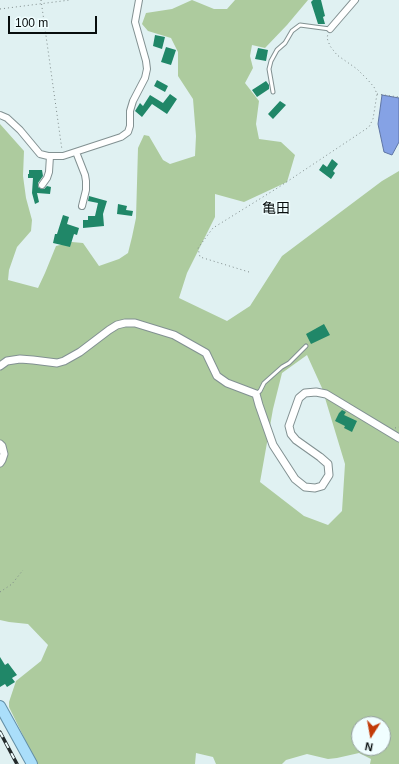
<!DOCTYPE html>
<meta charset="utf-8">
<style>
body{margin:0}
#map{position:relative;width:399px;height:764px;overflow:hidden;background:#e0f1f2;font-family:Arial,sans-serif}
canvas{display:block}
.north{position:absolute;left:351px;top:716px;width:40px;height:40px;box-sizing:border-box;background:#f0feff;border:1px solid #939e9e;border-radius:50%;rotate:191deg;font-size:11px;font-weight:700;line-height:16px;text-align:center;color:#070d0d}
.north::after{content:'';display:block;margin:auto;width:14px;height:18px;background:#c23b08;clip-path:polygon(50% 0,100% 100%,50% 72%,0 100%)}
.scale{position:absolute;left:8px;top:16px;width:89px;height:18px;box-sizing:border-box;border:2px solid #070d0d;border-top:0;padding-left:5px;font-size:12px;line-height:14px;white-space:nowrap;color:#070d0d;-webkit-text-stroke:3px #f0feff;paint-order:stroke}
</style>
<div id="map">
<canvas width="399" height="764"></canvas>
<div class="north">N</div>
<div class="scale">100 m</div>
</div>
<script>
const context = document.querySelector('canvas').getContext('2d');
context.lineJoin = 'round';
function fillPath(path, color) {
  context.fillStyle = color;
  context.fill(path, 'evenodd');
}
function toPath(rows) {
  const path = new Path2D();
  for (const r of rows) {
    path.moveTo(r[0], r[1]);
    for (let i = 2; i < r.length; i += 2) path.lineTo(r[i], r[i + 1]);
  }
  return path;
}
function stroke(path, color, width, dash) {
  context.strokeStyle = color;
  context.lineWidth = width;
  context.lineCap = dash ? 'butt' : 'round';
  context.setLineDash(dash || []);
  context.stroke(path);
}
function drawText(font, color, halo, rows, align = 'center') {
  context.font = font + ' Arial,"Noto Sans JP",sans-serif';
  context.lineWidth = 3;
  context.setLineDash([]);
  context.textBaseline = 'middle';
  context.strokeStyle = halo;
  context.fillStyle = color;
  for (const [text, x, y, turn = 0] of rows) {
    context.save();
    context.translate(x, y);
    context.rotate((+turn || 0) * Math.PI / 180);
    context.textAlign = isNaN(turn) ? turn : align;
    if (halo) context.strokeText(text, 0, 0);
    context.fillText(text, 0, 0);
    context.restore();
  }
}
const green = toPath([
 [192,0,214,9,227,9,235,0,308,0,287,25,265,48,252,45,250,56,253,68,245,83,259,101,256,124,259,139,281,142,295,155,287,182,244,202,215,194,215,217,187,273,179,298,227,321,250,306,282,256,382,181,399,171,399,764,370,764,371,759,359,753,337,758,328,759,307,754,286,760,282,764,216,764,213,757,196,753,195,764,37,764,9,707,9,702,16,681,41,661,48,645,28,624,9,622,0,620,0,124,24,151,23,176,26,198,32,220,31,231,17,247,9,270,8,280,38,288,45,273,56,246,72,242,83,243,99,266,119,259,128,253,132,237,136,218,138,148,144,135,149,136,163,160,170,164,195,156,196,136,193,99,178,76,178,52,171,38,148,31,142,24,146,13,172,9],
 [307,355,322,388,345,464,342,511,328,525,304,516,260,482,273,409,282,373],
 [359,724,383,724,383,748,359,748]
]);
const water = toPath([
 [382,95,399,98,399,142,392,155,384,152,378,124,382,95]
]);
const building = toPath([
 [313,0,321,0,325,16,323,17,325,24,318,24,311,2],
 [155,35,165,37,162,49,153,46],
 [166,47,176,50,171,65,161,62],
 [258,48,268,50,266,61,255,59],
 [157,80,168,86,165,92,154,86],
 [266,81,269,85,269,89,257,97,252,90],
 [170,94,177,99,167,114,152,104,142,117,135,111,140,103,143,106,150,95,163,103],
 [280,101,286,105,273,119,268,114],
 [332,159,338,164,333,171,335,173,331,179,319,170,323,164,327,167],
 [29,170,42,170,43,176,38,183,38,187,42,189,44,189,47,186,51,187,50,194,37,193,39,202,35,204,32,193,33,178,28,178,28,174,29,174],
 [89,196,107,201,103,214,104,226,83,228,83,220,88,220,88,216,95,216,98,203,88,201],
 [118,204,127,206,126,210,133,211,132,216,117,214],
 [63,215,69,217,67,224,79,228,77,235,74,234,70,247,53,243,55,234,57,234],
 [324,324,330,335,311,344,306,334],
 [342,410,346,412,344,415,357,421,352,432,344,428,345,426,335,421,339,413],
 [0,657,5,665,8,663,17,675,12,678,15,682,7,687,5,684,0,687]
]);
const path = toPath([
 [41,0,62,150],
 [0,9,70,0],
 [377,94,399,97],
 [249,272,200,257,198,248,213,228,279,187,369,127,373,119,377,94,374,87,367,79,357,69,337,55,330,46,327,38,328,34],
 [395,428,399,427],
 [0,592,12,584,23,570]
]);
const service = toPath([
 [273,92,269,69,271,61,277,50,285,43,292,31,300,25,330,29],
 [256,394,260,391,264,383,282,367,289,363,306,346]
]);
const minor = toPath([
 [330,29,355,0],
 [0,115,7,118,20,130,40,154,48,156,63,156,121,137,128,132,130,126,130,111,133,101,145,78,147,69,146,61,135,22,139,0],
 [76,152,85,175,86,181,86,190,82,206],
 [42,185,47,178,49,172,50,156]
]);
const tertiary = toPath([
 [0,366,7,361,20,359,33,360,57,363,64,361,80,352,109,330,117,325,125,323,135,323,174,335,206,353,217,376,227,383,256,394,259,405,273,445,295,479,305,487,315,488,322,486,329,475,328,464,320,457,296,440,291,434,289,426,299,398,305,393,316,392,326,394,399,438],
 [0,444,2,446,4,454,2,460,0,463]
]);
const trunk = toPath([
 [0,706,32,764]
]);
const rail = toPath([
 [0,732,17,764]
]);
const neighbourhoodNames = [
 ["亀田",276,209]
];
fillPath(green, '#adcb9e');
fillPath(water, '#85a2e5');
stroke(water, '#5f75a4', 1);
fillPath(building, '#208768');
stroke(service, '#829192', 5);
stroke(minor, '#829192', 8);
stroke(tertiary, '#829192', 9);
stroke(trunk, '#638fa6', 12);
stroke(path, '#7d8989', 1, [1, 3]);
stroke(service, '#fff', 3);
stroke(minor, '#fff', 6);
stroke(tertiary, '#fff', 7);
stroke(trunk, '#aadefa', 10);
stroke(rail, '#242b2c', 3.5);
stroke(rail, '#f0feff', 2, [6]);
drawText('14px', '#070d0d', '#f0feff', neighbourhoodNames);
</script>
